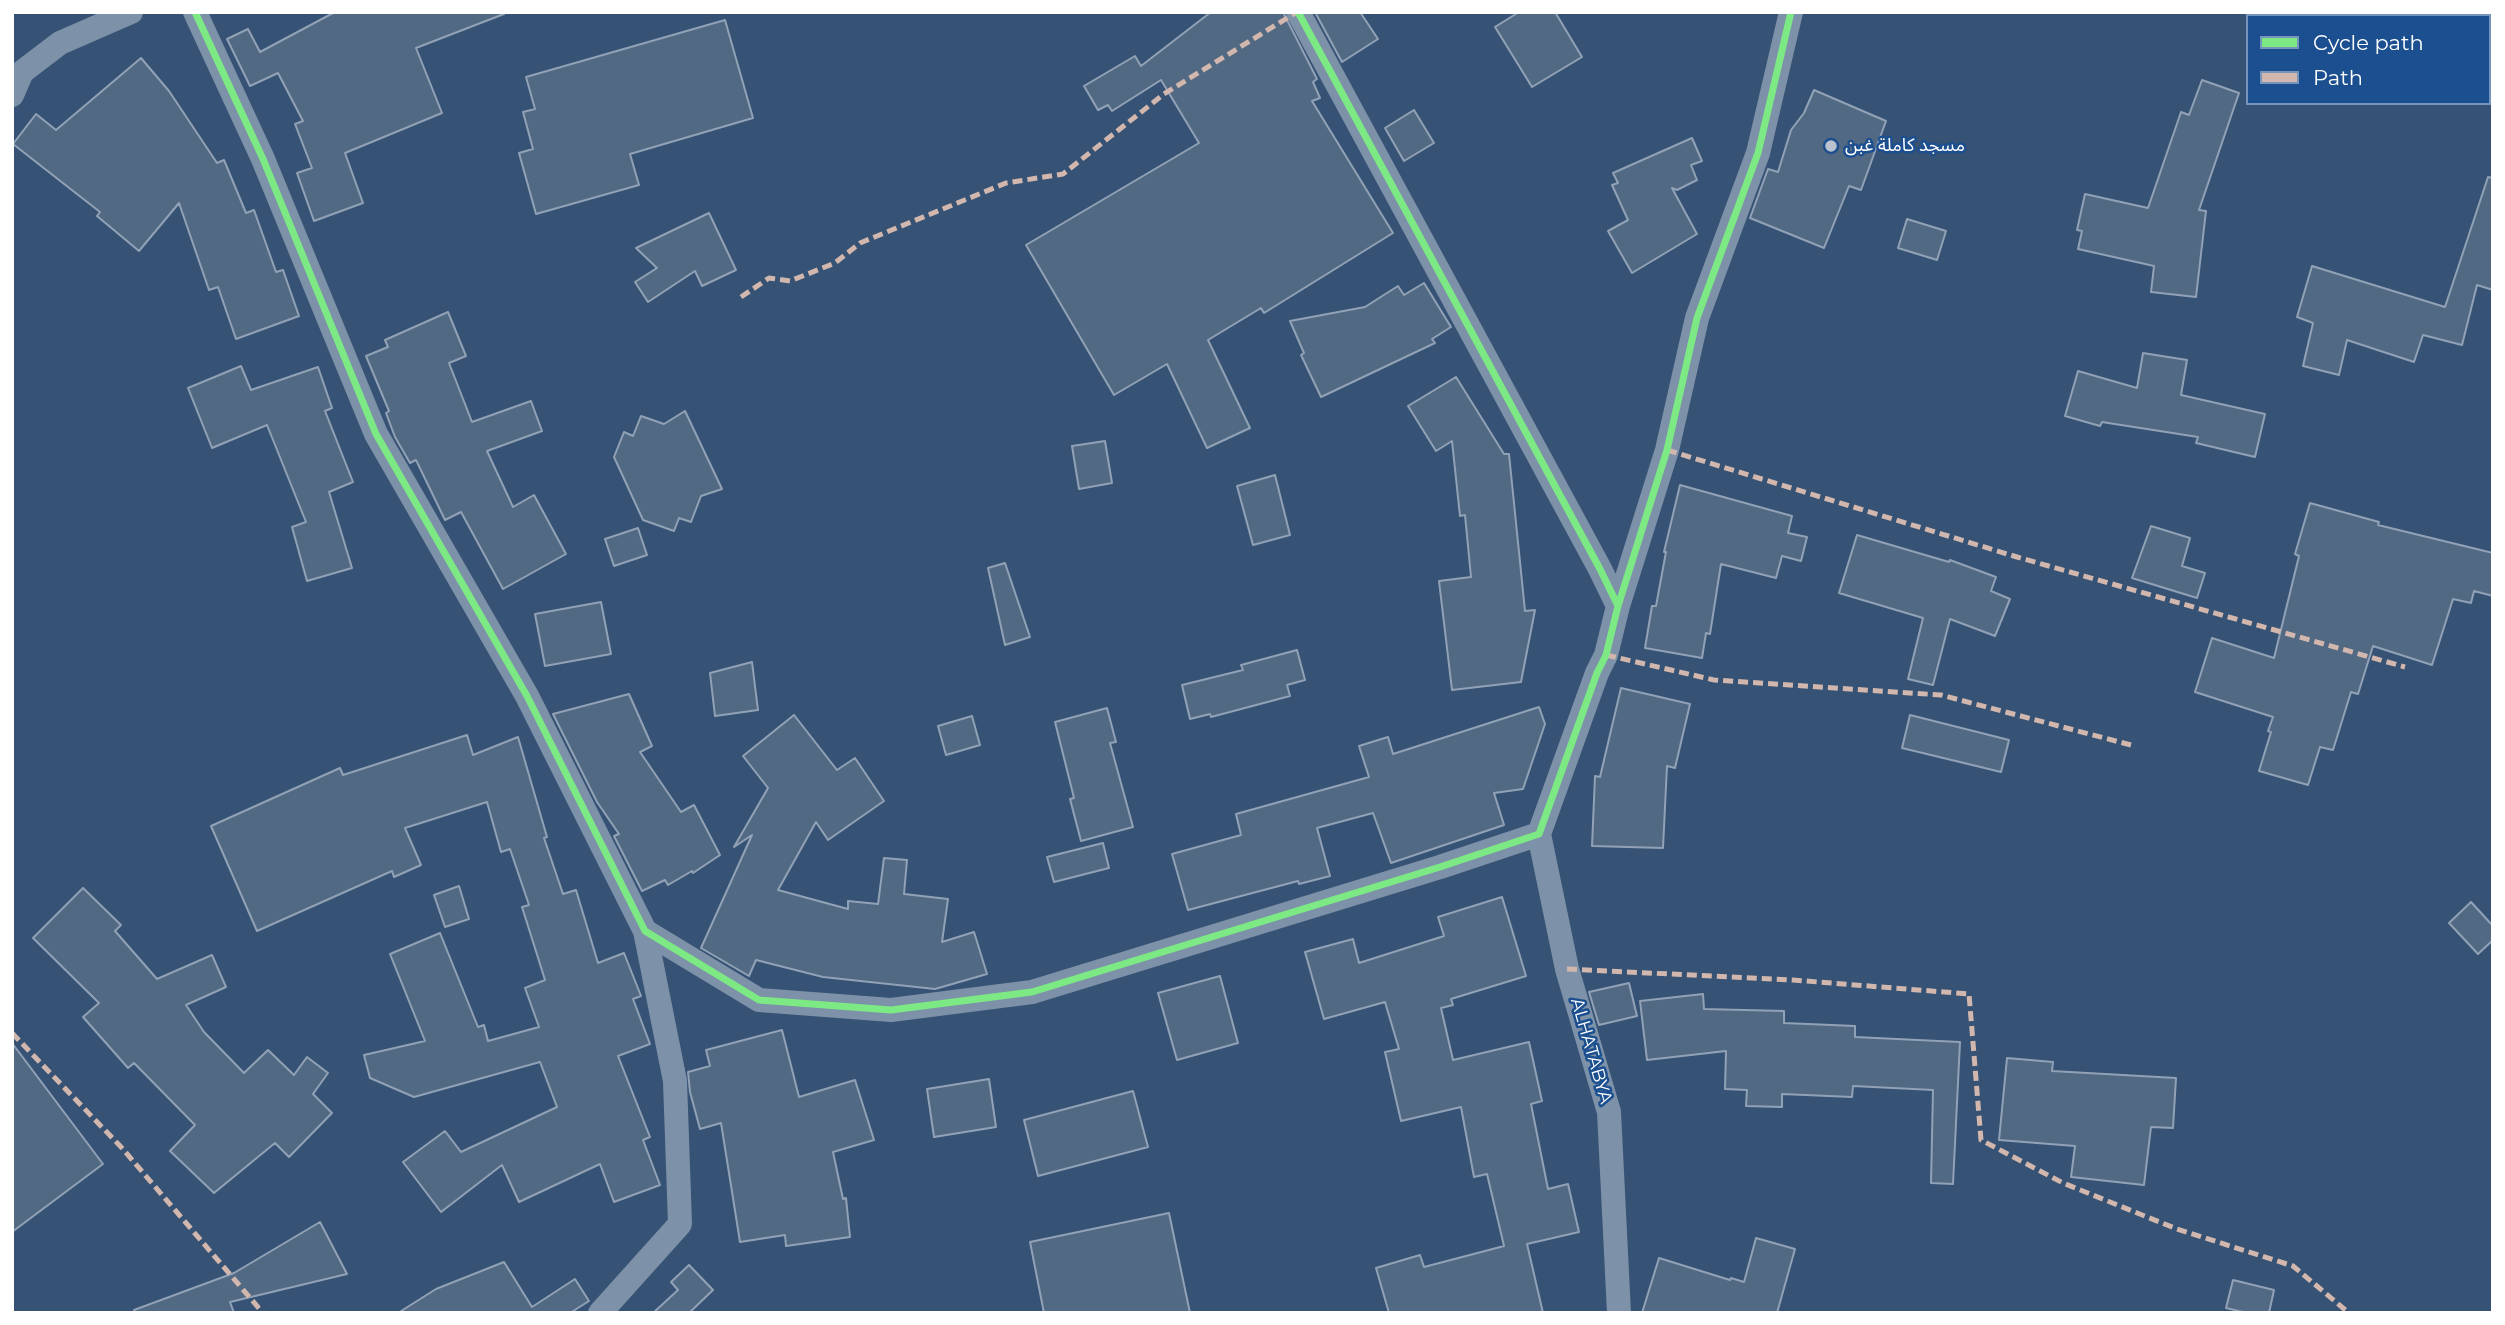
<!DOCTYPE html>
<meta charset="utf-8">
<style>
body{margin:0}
#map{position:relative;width:2505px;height:1325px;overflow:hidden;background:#365274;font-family:Montserrat,sans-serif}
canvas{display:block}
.frame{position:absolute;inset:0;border:14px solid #fff;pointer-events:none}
.legend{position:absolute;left:2246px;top:14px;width:245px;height:91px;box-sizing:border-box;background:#1b4f8f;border:2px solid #7695bc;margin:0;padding:9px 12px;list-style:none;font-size:21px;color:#fff}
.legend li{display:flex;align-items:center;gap:14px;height:35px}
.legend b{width:35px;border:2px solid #7695bc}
</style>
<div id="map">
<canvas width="2505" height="1325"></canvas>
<div class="frame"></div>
<ul class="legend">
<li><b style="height:9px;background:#7ce984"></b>Cycle path</li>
<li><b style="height:9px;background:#d1b7ad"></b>Path</li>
</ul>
</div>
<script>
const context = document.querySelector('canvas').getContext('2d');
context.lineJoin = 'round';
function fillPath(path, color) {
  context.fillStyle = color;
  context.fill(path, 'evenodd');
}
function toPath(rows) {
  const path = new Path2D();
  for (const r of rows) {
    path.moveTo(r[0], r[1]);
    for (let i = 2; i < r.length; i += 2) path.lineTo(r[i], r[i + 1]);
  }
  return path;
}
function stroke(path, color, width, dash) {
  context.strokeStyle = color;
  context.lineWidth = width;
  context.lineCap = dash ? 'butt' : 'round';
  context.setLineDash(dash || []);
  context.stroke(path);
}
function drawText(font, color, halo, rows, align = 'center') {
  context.font = font + ' Montserrat,"Noto Sans Arabic",sans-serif';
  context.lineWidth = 5;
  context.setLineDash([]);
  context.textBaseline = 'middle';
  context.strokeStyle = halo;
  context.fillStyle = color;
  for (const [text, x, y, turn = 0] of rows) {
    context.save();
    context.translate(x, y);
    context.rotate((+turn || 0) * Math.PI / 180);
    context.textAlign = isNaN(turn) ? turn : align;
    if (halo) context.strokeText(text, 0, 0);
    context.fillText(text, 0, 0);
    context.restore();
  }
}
const building = toPath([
 [335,12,503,12,504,14,416,48,442,113,345,153,363,203,314,221,297,173,312,168,295,124,303,121,278,73,250,86,227,39,248,29,260,52,335,12],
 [1211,12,1283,12,1317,79,1313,82,1320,98,1312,101,1393,233,1264,313,1261,308,1208,340,1250,428,1207,448,1167,364,1114,395,1026,245,1199,143,1161,80,1112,111,1108,105,1098,110,1084,86,1135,56,1141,66,1211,12],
 [1315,12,1360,12,1378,39,1342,62,1315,12],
 [1519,12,1555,12,1582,57,1532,87,1495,27,1519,12],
 [725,20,753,118,630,154,639,185,536,214,519,153,533,149,523,112,535,109,526,77,725,20],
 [141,58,169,91,217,163,224,160,246,213,254,210,276,272,283,270,299,316,236,339,218,287,209,290,179,203,139,251,97,216,100,212,13,144,36,114,56,130,141,58],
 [2202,80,2239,93,2199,210,2206,211,2196,297,2151,292,2154,266,2078,249,2082,231,2077,230,2085,194,2148,208,2181,112,2189,115,2202,80],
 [1814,90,1886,121,1861,190,1849,186,1824,248,1750,218,1768,169,1778,172,1791,130,1804,113,1814,90],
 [1414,110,1434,143,1404,161,1385,128,1414,110],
 [1692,138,1702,161,1691,165,1697,180,1677,190,1672,188,1697,234,1632,273,1608,231,1628,220,1612,185,1618,183,1613,173,1692,138],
 [2488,177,2493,178,2493,290,2477,285,2462,345,2423,335,2414,362,2347,340,2339,375,2303,366,2313,323,2297,317,2312,266,2445,307,2488,177],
 [709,213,736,270,702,286,695,271,648,302,635,282,657,268,636,248,709,213],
 [1907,219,1946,231,1937,260,1898,248,1907,219],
 [1424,283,1451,327,1432,339,1435,343,1321,397,1301,355,1304,353,1290,321,1365,307,1398,286,1404,295,1424,283],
 [448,312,466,356,449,363,472,422,531,401,542,431,487,451,513,507,534,495,566,554,503,589,461,512,445,520,416,460,410,463,395,437,386,413,389,411,366,356,388,347,385,340,448,312],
 [2143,353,2187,360,2181,395,2265,414,2255,457,2196,443,2198,437,2102,422,2100,426,2065,416,2078,371,2137,388,2143,353],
 [241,366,251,390,318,367,332,408,325,411,353,482,329,492,352,568,307,581,292,527,306,522,267,425,212,448,188,388,241,366],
 [1456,377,1504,454,1509,454,1525,611,1535,610,1521,682,1452,690,1439,581,1471,577,1465,515,1460,516,1452,441,1436,451,1408,406,1456,377],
 [685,411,722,489,701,496,691,522,679,518,674,531,643,520,614,457,624,432,633,436,641,416,664,424,685,411],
 [1105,441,1112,483,1079,489,1072,446,1105,441],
 [1275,475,1290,535,1253,545,1237,486,1275,475],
 [1680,485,1792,516,1788,533,1807,537,1801,561,1782,556,1776,578,1721,564,1710,634,1706,633,1702,658,1645,648,1652,606,1656,606,1666,552,1664,552,1680,485],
 [2310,503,2379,522,2378,525,2493,553,2493,596,2474,591,2471,603,2453,599,2432,665,2373,646,2358,694,2351,692,2333,750,2320,747,2308,785,2259,771,2271,732,2268,731,2273,717,2195,692,2212,638,2274,658,2299,556,2295,554,2310,503],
 [2151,526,2190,538,2182,566,2205,573,2197,598,2132,578,2151,526],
 [638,528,647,555,614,566,605,539,638,528],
 [1857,535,1949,562,1950,560,1996,577,1991,591,2010,599,1995,636,1950,619,1933,685,1908,679,1923,618,1839,593,1857,535],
 [1005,563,1030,637,1005,645,988,568,1005,563],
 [601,602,611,654,545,666,535,614,601,602],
 [1297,650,1305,680,1287,685,1290,696,1211,717,1210,714,1190,719,1182,685,1243,670,1241,665,1297,650],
 [752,662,758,710,715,716,710,673,752,662],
 [1621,688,1690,704,1675,768,1667,766,1663,848,1592,846,1595,776,1600,777,1621,688],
 [629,694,652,746,640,752,681,812,694,805,720,855,693,873,692,871,668,885,665,880,642,891,614,836,619,834,597,802,553,714,629,694],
 [1539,707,1545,724,1523,789,1494,793,1504,825,1391,863,1373,813,1317,828,1330,876,1299,884,1298,881,1188,910,1172,854,1241,835,1236,814,1369,777,1359,746,1388,737,1393,754,1539,707],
 [1107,708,1116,742,1110,743,1133,827,1081,841,1070,799,1074,798,1055,722,1107,708],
 [794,715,837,770,855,758,884,801,828,840,816,822,778,890,848,909,848,901,878,904,884,858,907,860,904,894,948,899,942,942,974,932,987,974,935,989,823,977,756,960,749,976,701,948,752,835,734,847,768,788,743,756,794,715],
 [1910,715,2009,740,2001,772,1902,748,1910,715],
 [972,716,980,745,946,755,938,726,972,716],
 [467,735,473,755,518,737,547,837,544,838,563,894,576,890,598,963,624,953,641,996,633,999,650,1044,618,1056,650,1137,643,1140,660,1185,614,1202,600,1164,519,1202,502,1165,441,1212,403,1162,445,1131,461,1152,557,1107,540,1062,414,1097,370,1078,364,1055,425,1041,390,954,440,933,478,1027,484,1025,488,1041,539,1027,525,988,545,980,522,907,529,905,510,849,501,852,487,802,405,828,421,865,394,877,392,871,257,931,211,826,340,768,343,775,467,735],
 [1103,843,1109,868,1054,882,1047,857,1103,843],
 [459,886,469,919,445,927,434,895,459,886],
 [83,888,121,925,115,931,157,979,212,955,226,987,186,1005,204,1032,244,1073,268,1050,294,1075,307,1057,328,1073,313,1094,332,1113,289,1157,275,1143,214,1193,170,1151,195,1125,134,1063,128,1068,83,1017,99,1003,33,938,83,888],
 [1502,897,1526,976,1451,999,1453,1005,1441,1008,1453,1060,1529,1042,1542,1101,1531,1104,1548,1189,1568,1184,1579,1232,1527,1244,1543,1313,1389,1313,1376,1268,1420,1255,1424,1267,1504,1246,1487,1174,1474,1177,1461,1107,1401,1121,1385,1052,1399,1049,1385,1002,1324,1019,1305,952,1353,939,1359,963,1444,936,1438,917,1502,897],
 [2471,902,2493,926,2493,940,2478,954,2449,923,2471,902],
 [1220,976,1238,1043,1177,1060,1158,993,1220,976],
 [1629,983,1637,1016,1599,1025,1589,992,1629,983],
 [1703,994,1704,1009,1784,1011,1784,1023,1855,1026,1855,1037,1960,1042,1953,1184,1931,1183,1933,1090,1853,1086,1852,1097,1782,1094,1782,1107,1746,1106,1747,1090,1725,1089,1726,1051,1647,1060,1640,1001,1703,994],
 [782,1030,799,1097,855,1080,874,1140,833,1152,843,1199,846,1198,850,1237,786,1246,785,1235,740,1242,721,1123,700,1129,690,1092,688,1072,710,1066,706,1050,782,1030],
 [12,1043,103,1164,12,1232,12,1043],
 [2007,1058,2053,1062,2052,1071,2176,1078,2173,1128,2151,1127,2144,1185,2071,1177,2075,1146,1999,1140,2007,1058],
 [989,1079,996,1127,934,1137,927,1089,989,1079],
 [1133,1091,1148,1147,1038,1176,1024,1120,1133,1091],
 [1169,1213,1190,1313,1044,1313,1030,1242,1169,1213],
 [320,1222,347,1274,230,1302,234,1313,135,1313,134,1310,234,1273,320,1222],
 [1756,1238,1795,1249,1777,1313,1642,1313,1659,1258,1730,1280,1731,1278,1744,1282,1756,1238],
 [504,1262,532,1307,575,1279,589,1301,570,1313,398,1313,436,1289,504,1262],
 [689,1265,713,1290,689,1313,653,1313,678,1290,671,1282,689,1265],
 [2233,1280,2274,1290,2269,1313,2247,1313,2226,1308,2233,1280]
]);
const street = toPath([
 [195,12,263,159,376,434,527,696,645,931,759,1000,891,1010,1032,992,1440,867,1539,834],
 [1298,12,1600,569,1618,606],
 [12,95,22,72,60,43,131,12],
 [1539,834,1597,673,1606,655,1618,606,1667,450,1697,318,1758,153,1791,12],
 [1539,834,1567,969,1609,1112,1619,1313],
 [600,1313,680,1224,675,1081,645,931]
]);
const quiet = toPath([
 [741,297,769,278,790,281,835,263,860,243,1006,183,1063,174,1164,94,1297,12],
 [1667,450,2017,557,2405,667],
 [1606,655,1714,680,1941,695,2131,745],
 [1567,969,1793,980,1969,994,1981,1140,2063,1183,2177,1229,2293,1266,2349,1313],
 [12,1033,122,1148,263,1313]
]);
const cycleway = toPath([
 [195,12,263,159,376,434,527,696,645,931,759,1000,891,1010,1032,992,1440,867,1539,834,1597,673,1606,655,1618,606,1667,450,1697,318,1758,153,1791,12],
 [1298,12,1600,569,1618,606]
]);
const markers = [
 [1831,146,7,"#b9c2ce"]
];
const poiNames = [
 ["مسجد كاملة غبن",1845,146]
];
const streetNames = [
 ["ALHATABYA",1591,1051,74]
];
fillPath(building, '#526984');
stroke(building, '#92a2b6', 2);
stroke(street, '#7d92a8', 24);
stroke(quiet, '#d1b7ad', 5, [10, 5]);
stroke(cycleway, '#7ce984', 7);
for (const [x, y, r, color] of markers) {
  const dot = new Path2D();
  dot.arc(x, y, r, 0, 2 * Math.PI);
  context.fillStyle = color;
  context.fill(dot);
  stroke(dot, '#1b4f8f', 2.5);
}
drawText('18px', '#fff', '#1b4f8f', poiNames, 'left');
drawText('18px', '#fff', '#1b4f8f', streetNames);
</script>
